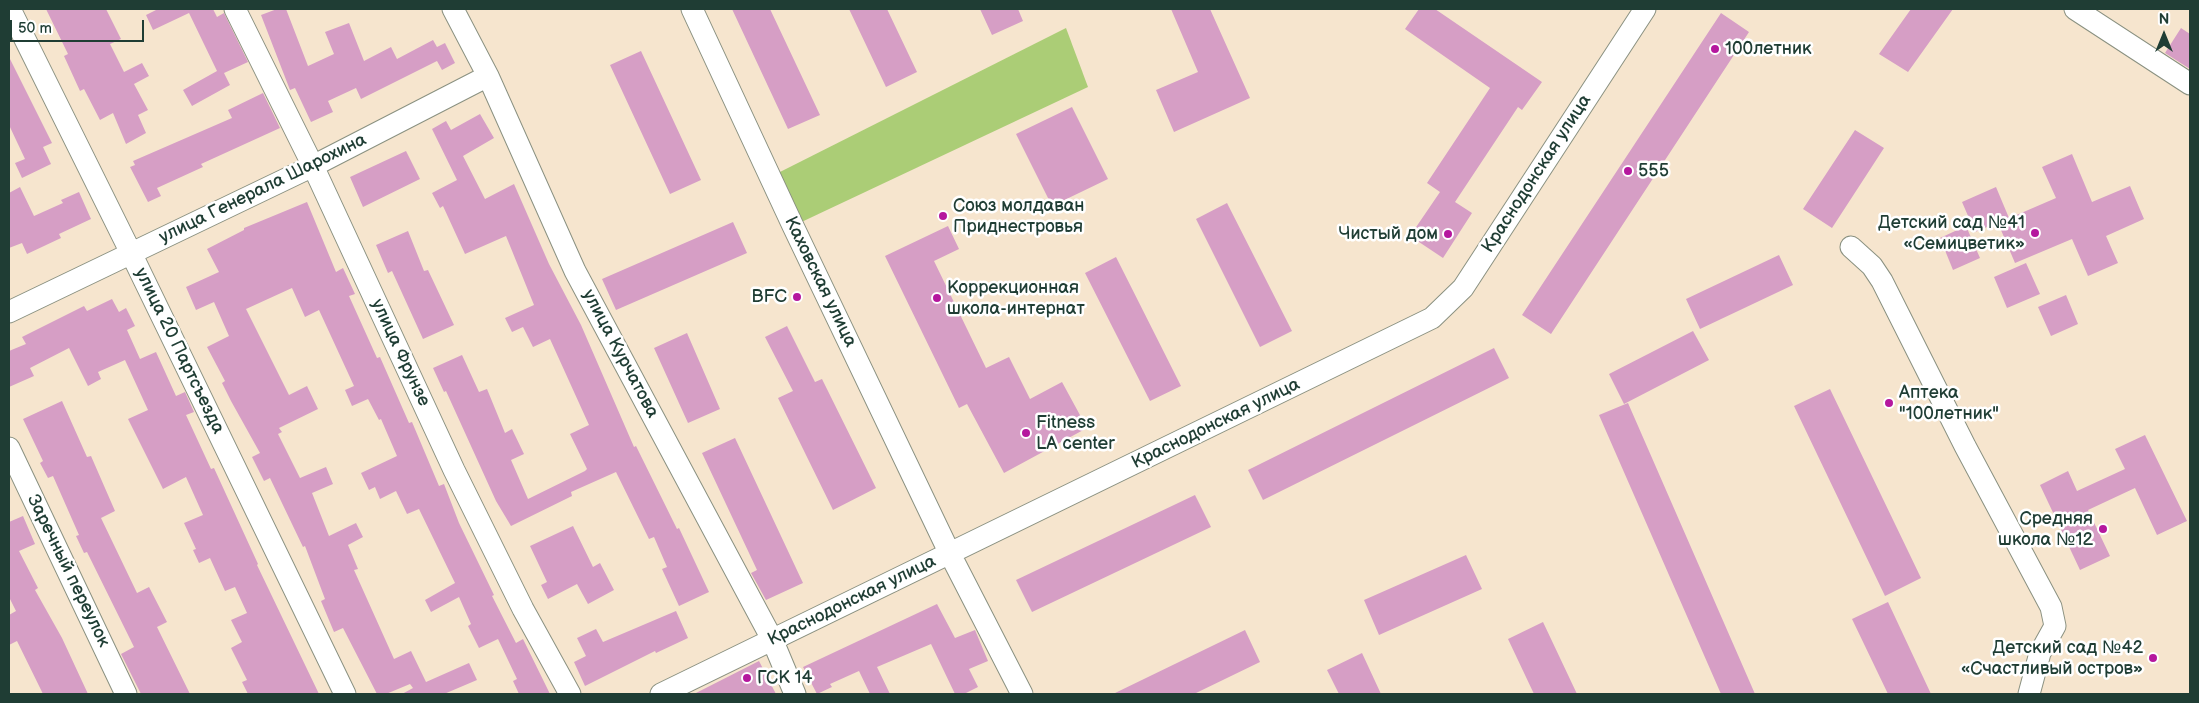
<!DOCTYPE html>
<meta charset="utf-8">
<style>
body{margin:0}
#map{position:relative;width:2199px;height:703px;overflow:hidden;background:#f6e5ce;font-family:"Balsamiq Sans",sans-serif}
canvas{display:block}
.frame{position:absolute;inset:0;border:10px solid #1f3d34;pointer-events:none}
.north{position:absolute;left:2139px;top:10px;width:50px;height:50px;-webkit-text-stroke:4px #fff;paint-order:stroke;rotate:0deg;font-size:14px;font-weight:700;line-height:20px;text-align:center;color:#1f3d34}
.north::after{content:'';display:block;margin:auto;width:18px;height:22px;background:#1f3d34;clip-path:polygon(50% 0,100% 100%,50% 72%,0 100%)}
.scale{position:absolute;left:10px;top:20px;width:134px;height:22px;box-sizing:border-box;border:2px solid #1f3d34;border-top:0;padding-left:6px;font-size:15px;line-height:18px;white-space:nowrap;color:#1f3d34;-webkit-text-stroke:4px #fff;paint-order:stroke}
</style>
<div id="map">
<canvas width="2199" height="703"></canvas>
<div class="frame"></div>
<div class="north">N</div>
<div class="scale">50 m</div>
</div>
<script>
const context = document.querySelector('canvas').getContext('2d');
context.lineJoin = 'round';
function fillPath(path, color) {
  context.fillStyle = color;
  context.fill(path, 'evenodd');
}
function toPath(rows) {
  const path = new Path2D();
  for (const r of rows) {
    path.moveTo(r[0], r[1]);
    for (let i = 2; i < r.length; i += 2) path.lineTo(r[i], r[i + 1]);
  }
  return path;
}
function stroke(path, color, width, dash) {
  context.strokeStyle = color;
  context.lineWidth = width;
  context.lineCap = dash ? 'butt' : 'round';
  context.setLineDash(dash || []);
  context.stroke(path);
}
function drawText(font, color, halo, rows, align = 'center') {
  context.font = font + ' "Balsamiq Sans",sans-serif';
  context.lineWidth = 5;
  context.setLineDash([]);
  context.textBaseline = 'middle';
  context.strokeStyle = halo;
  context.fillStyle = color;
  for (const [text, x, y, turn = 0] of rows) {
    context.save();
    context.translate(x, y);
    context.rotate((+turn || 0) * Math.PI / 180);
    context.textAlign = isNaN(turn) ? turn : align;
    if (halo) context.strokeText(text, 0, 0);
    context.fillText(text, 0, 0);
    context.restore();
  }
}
const green = toPath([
 [1066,28,1088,87,793,226,770,177]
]);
const building = toPath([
 [46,9,106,9,121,39,110,44,124,72,142,63,149,76,134,84,148,110,138,115,146,133,126,144,113,113,100,120,84,89,80,91,64,56,68,54],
 [158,9,213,9,217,17,224,13,248,62,224,73,230,85,192,106,183,90,217,71,189,13,153,30,146,15],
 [277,9,286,9,308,66,334,54,325,32,349,23,364,61,391,47,397,59,433,40,437,47,445,43,455,63,442,70,437,61,361,99,356,88,328,101,333,112,311,122,295,88,290,90,261,15],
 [732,9,770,9,820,115,788,129],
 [849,9,887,9,917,72,886,87],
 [980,9,1018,9,1023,21,992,35],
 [1171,9,1210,9,1250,98,1174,132,1156,90,1198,72],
 [1419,9,1435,9,1542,82,1522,110,1518,107,1455,202,1472,213,1443,258,1410,236,1440,192,1427,183,1490,88,1405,29],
 [1911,9,1953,9,1908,72,1879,54],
 [1721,13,1749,32,1551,334,1522,315],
 [2181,28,2190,34,2190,69,2165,53],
 [641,51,701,180,670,194,610,65],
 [9,57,52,143,43,147,51,164,22,178,15,163,25,159,9,125],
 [263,93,280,128,201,164,203,167,157,188,161,196,148,202,130,167,135,165,133,161,232,118,228,110],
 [1072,107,1108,179,1052,206,1016,134],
 [480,114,494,138,463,156,485,199,514,184,549,264,581,325,634,447,636,446,677,529,679,528,709,592,679,606,662,569,667,567,654,537,649,539,616,472,571,492,572,496,511,526,496,501,446,391,444,392,433,368,462,355,479,392,487,389,505,433,512,429,524,454,511,460,528,499,585,471,587,469,570,434,589,425,550,339,533,347,523,327,512,332,505,318,534,305,506,236,465,254,443,206,440,208,432,193,457,180,432,129,446,121,451,130],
 [1855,130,1884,148,1832,228,1803,209],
 [406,151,420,179,363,207,350,177],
 [2072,154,2092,202,2130,186,2144,219,2106,236,2118,263,2088,276,2072,239,2015,263,1998,223,2056,198,2042,167],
 [20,187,34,216,63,203,61,200,79,192,91,219,59,234,61,238,27,254,22,243,9,248,9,193],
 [1996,187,2009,218,1975,232,1962,202],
 [307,202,336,272,343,268,355,294,349,296,377,358,380,357,409,423,412,422,439,486,444,484,459,523,494,595,492,596,516,643,523,639,550,694,519,694,513,681,517,679,498,639,479,648,468,626,471,624,459,597,431,612,425,600,455,583,419,509,407,514,396,491,380,499,375,487,369,490,361,473,397,456,381,419,379,420,368,399,352,406,345,390,354,386,319,310,305,317,292,288,246,309,289,395,307,386,318,409,279,428,282,432,278,434,300,478,326,467,333,484,312,493,329,536,356,523,363,537,348,545,358,569,354,570,394,659,411,651,426,682,469,663,477,680,444,694,402,694,413,688,410,684,386,694,377,694,343,628,334,632,321,601,325,599,305,546,303,547,270,478,264,481,252,457,260,453,231,401,222,383,225,381,207,347,229,336,214,302,196,310,186,287,219,272,207,249,244,230,244,228],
 [1227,203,1292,331,1260,347,1196,219],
 [733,222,747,253,616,310,602,279],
 [948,226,959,249,934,261,986,368,1009,357,1030,399,1062,382,1087,428,1004,473,967,404,959,408,885,256],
 [1966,226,1980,258,1953,270,1940,238],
 [408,231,424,271,428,270,454,325,423,339,392,271,388,273,376,245],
 [1779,255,1793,285,1700,329,1686,299],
 [1116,257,1181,386,1150,401,1085,273],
 [2026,263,2040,294,2007,308,1994,277],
 [2066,295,2078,324,2051,336,2038,307],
 [112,299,119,312,126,308,135,326,127,330,140,359,156,352,176,396,185,392,194,412,186,415,211,469,214,468,258,564,257,565,319,694,248,694,242,682,247,680,231,648,242,642,231,620,247,613,235,587,225,591,210,558,199,563,193,550,196,549,184,523,203,515,186,477,163,489,128,419,148,410,125,360,98,372,101,379,88,386,69,348,30,368,34,376,9,387,9,351,26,344,22,337,84,306,87,311],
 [787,326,815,382,822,379,876,488,833,510,778,398,793,391,765,337],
 [1693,331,1709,360,1624,404,1609,374],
 [687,333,720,409,688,423,654,348],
 [1494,348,1509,378,1263,500,1248,470],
 [1830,389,1921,578,1885,596,1794,406],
 [62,401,87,457,91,456,115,511,101,518,137,593,149,587,167,622,157,627,190,694,141,694,121,654,134,647,87,552,84,553,76,536,79,535,53,476,48,478,40,463,43,461,23,419],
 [1628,403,1755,694,1721,694,1599,415],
 [2145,435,2187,521,2157,535,2135,488,2088,510,2110,556,2080,570,2040,485,2068,471,2077,491,2125,469,2115,449],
 [735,438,803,583,766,600,751,573,757,570,702,453],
 [1195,495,1211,527,1032,612,1016,580],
 [23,516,35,544,19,551,38,588,35,590,62,638,88,694,43,694,17,641,9,645,9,615,16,611,9,597,9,522],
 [573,526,593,567,600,563,614,590,588,604,577,584,548,599,541,585,547,582,530,546],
 [1466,555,1482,589,1379,635,1364,600],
 [1888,602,1931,694,1888,694,1852,619],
 [937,604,955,638,975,630,988,661,969,669,978,687,964,694,955,694,931,644,877,667,890,694,870,694,859,671,830,684,832,687,817,694,803,667],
 [676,611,688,638,656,653,655,651,585,686,574,662,586,656,577,638,596,629,603,642],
 [1543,622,1577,694,1534,694,1508,639],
 [1245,630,1260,662,1194,694,1113,694],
 [1362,653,1381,694,1339,694,1327,670],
 [759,661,776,694,694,694]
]);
const minor = toPath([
 [10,9,131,253,345,694],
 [235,9,313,166,454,470,523,609,570,694],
 [453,9,488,76,575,271,772,639,795,694],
 [692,9,793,226,950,554,1022,694],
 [2075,9,2190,84],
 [1851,247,1872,266,1882,281,1965,446,2051,607,2055,626,2040,653,2029,694],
 [9,312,313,166,488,76],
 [9,448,126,694],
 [661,694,1432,318,1463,288,1645,9]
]);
const markers = [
 [1715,49,5,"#b5179e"],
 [1628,171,5,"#b5179e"],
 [943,216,5,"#b5179e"],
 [2035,233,5,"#b5179e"],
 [1448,234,5,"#b5179e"],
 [797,297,5,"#b5179e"],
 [937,298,5,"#b5179e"],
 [1889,403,5,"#b5179e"],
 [1026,433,5,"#b5179e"],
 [2103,529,5,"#b5179e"],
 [2153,658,5,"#b5179e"],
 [747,678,5,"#b5179e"]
];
const poiNames = [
 ["100летник",1725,49],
 ["555",1638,171],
 ["Союз молдаван",953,206],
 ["Приднестровья",953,227],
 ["Детский сад №41",2025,223,"right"],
 ["«Семицветик»",2025,244,"right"],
 ["Чистый дом",1438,234,"right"],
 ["Коррекционная",947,288],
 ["школа-интернат",947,309],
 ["BFC",787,297,"right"],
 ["Аптека",1899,393],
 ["\"100летник\"",1899,414],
 ["Fitness",1036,423],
 ["LA center",1036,444],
 ["Средняя",2093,519,"right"],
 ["школа №12",2093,540,"right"],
 ["Детский сад №42",2143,648,"right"],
 ["«Счастливый остров»",2143,669,"right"],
 ["ГСК 14",757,678]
];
const streetNames = [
 ["Краснодонская улица",1537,174,-57],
 ["улица Генерала Шарохина",263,189,-26],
 ["Каховская улица",820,282,64],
 ["улица 20 Партсъезда",179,351,64],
 ["улица Фрунзе",400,353,65],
 ["улица Курчатова",620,354,62],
 ["Краснодонская улица",1216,424,-26],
 ["Заречный переулок",68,571,64],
 ["Краснодонская улица",852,601,-26]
];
fillPath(green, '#abcd76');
fillPath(building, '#d69ec5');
stroke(minor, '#8a9181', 23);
stroke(minor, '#fff', 21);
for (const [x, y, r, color] of markers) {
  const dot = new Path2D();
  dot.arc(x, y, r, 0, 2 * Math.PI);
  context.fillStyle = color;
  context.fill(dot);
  stroke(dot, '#fff', 2);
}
drawText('18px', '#1f3d34', '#fff', poiNames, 'left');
drawText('18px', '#1f3d34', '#fff', streetNames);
</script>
